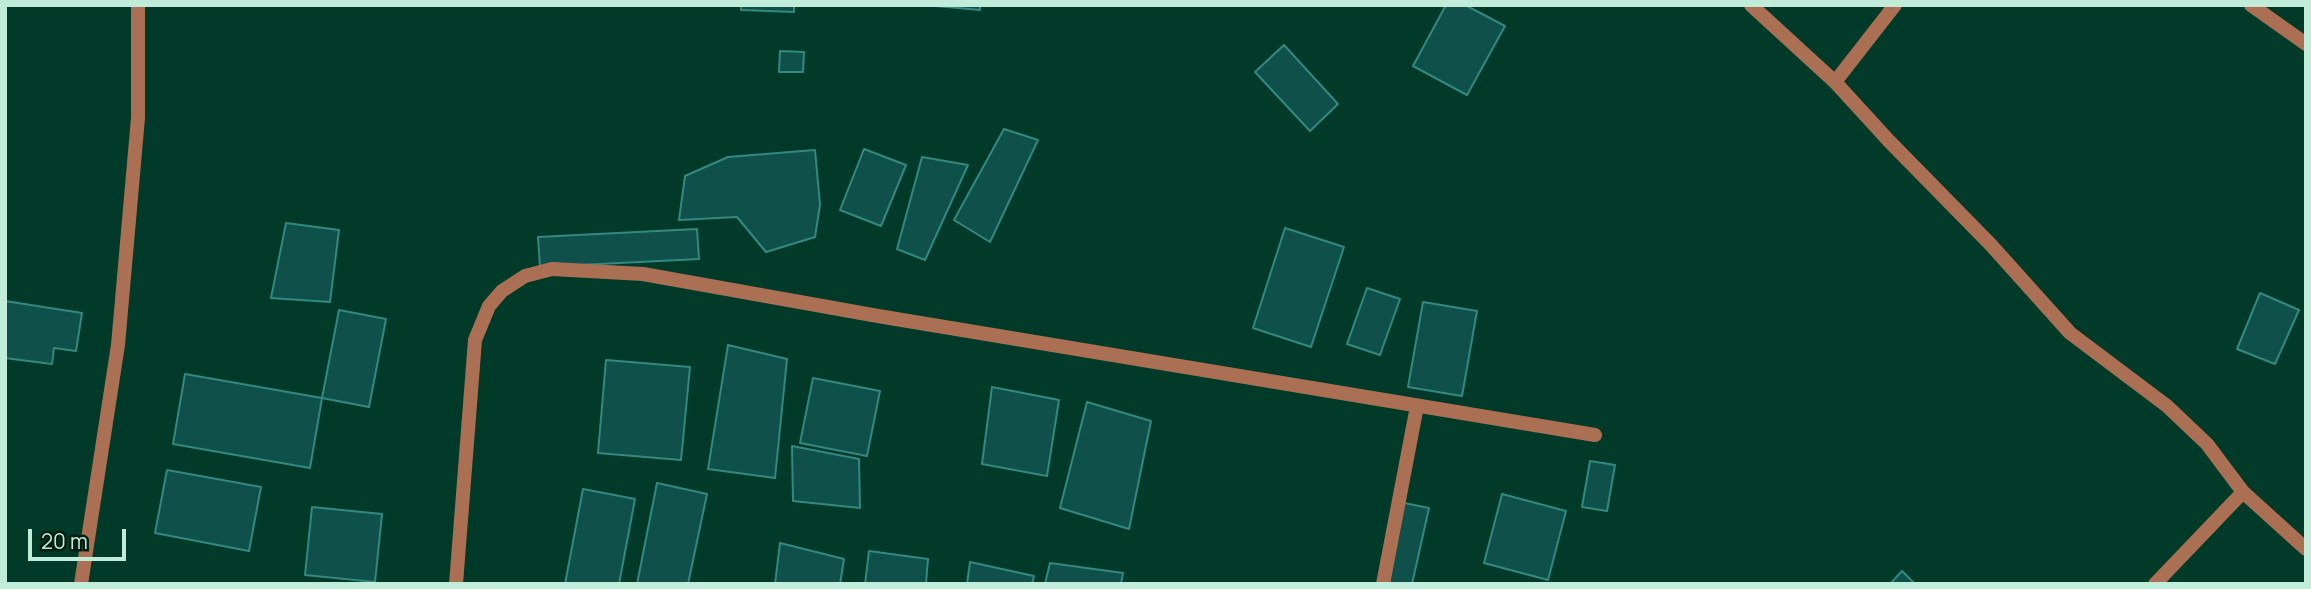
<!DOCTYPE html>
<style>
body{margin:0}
#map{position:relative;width:2311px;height:589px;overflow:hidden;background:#023a29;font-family:Manrope,sans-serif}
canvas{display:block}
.frame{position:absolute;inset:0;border:7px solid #c1ecd9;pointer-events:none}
.scale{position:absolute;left:28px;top:529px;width:98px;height:32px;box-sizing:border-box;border:4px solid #c1ecd9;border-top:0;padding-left:9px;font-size:21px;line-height:24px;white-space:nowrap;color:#c1ecd9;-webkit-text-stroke:5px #011e14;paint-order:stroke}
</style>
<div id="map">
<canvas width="2311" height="589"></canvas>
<div class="frame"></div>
<div class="scale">20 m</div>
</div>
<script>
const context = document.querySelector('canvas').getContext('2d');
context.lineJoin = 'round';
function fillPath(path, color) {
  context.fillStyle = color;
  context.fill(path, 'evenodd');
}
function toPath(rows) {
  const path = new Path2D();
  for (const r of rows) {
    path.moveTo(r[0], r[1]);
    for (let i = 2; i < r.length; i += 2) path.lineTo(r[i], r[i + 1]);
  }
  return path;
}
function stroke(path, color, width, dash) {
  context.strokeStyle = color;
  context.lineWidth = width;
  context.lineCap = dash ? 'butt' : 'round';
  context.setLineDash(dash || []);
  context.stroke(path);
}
const building = toPath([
 [741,5,794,5,794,12,741,10,741,5],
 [925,5,980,5,980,10,925,5],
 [1446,5,1465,5,1505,26,1467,95,1413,66,1446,5],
 [1284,45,1338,104,1310,131,1255,72,1284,45],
 [780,51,804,52,803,72,779,72,780,51],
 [1004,129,1038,140,990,242,954,220,1004,129],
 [864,149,906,165,881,226,840,210,864,149],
 [815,150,820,205,815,237,766,252,737,217,679,220,685,176,728,157,815,150],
 [922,157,968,165,925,260,897,249,922,157],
 [286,223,339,230,330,302,271,298,286,223],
 [1285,228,1344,247,1311,347,1253,328,1285,228],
 [697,229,699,259,540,267,538,237,697,229],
 [1367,288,1400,299,1380,355,1347,344,1367,288],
 [2260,293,2299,310,2275,364,2237,349,2260,293],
 [5,301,82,313,76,351,54,348,52,364,5,358,5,301],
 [1423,302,1477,311,1462,396,1408,387,1423,302],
 [339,310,386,319,369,407,322,398,339,310],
 [728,345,787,359,775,478,708,469,728,345],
 [606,360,690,367,681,460,598,453,606,360],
 [185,374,322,398,310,468,173,444,185,374],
 [813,378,880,391,867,456,800,443,813,378],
 [992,387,1059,400,1047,476,982,464,992,387],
 [1087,402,1151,421,1129,529,1060,508,1087,402],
 [792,446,859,459,860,508,793,501,792,446],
 [1590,461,1615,465,1607,511,1582,507,1590,461],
 [167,470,261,487,249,551,155,533,167,470],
 [657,483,707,494,688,584,637,584,657,483],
 [583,489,635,499,619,584,565,584,583,489],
 [1502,494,1566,511,1548,580,1484,563,1502,494],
 [1404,503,1429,508,1412,584,1386,584,1404,503],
 [312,507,382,514,375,582,305,575,312,507],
 [780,543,844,559,840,584,775,584,780,543],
 [869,551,928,559,926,584,865,584,869,551],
 [970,562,1034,576,1032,584,967,584,970,562],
 [1050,563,1123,573,1121,584,1045,584,1050,563],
 [1902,571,1915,584,1890,584,1902,571]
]);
const street = toPath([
 [1751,5,1835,82,1889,141,1991,245,2070,333,2167,406,2207,444,2243,492,2306,549],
 [2251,5,2306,44],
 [1835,82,1895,5],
 [81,584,118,345,138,118,138,5],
 [456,584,475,340,489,306,502,291,525,276,552,269,643,274,878,316,1595,435],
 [1383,584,1417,406],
 [2155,584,2243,492]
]);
fillPath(building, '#0f504a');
stroke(building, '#318980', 2);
stroke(street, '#ab7054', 14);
</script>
